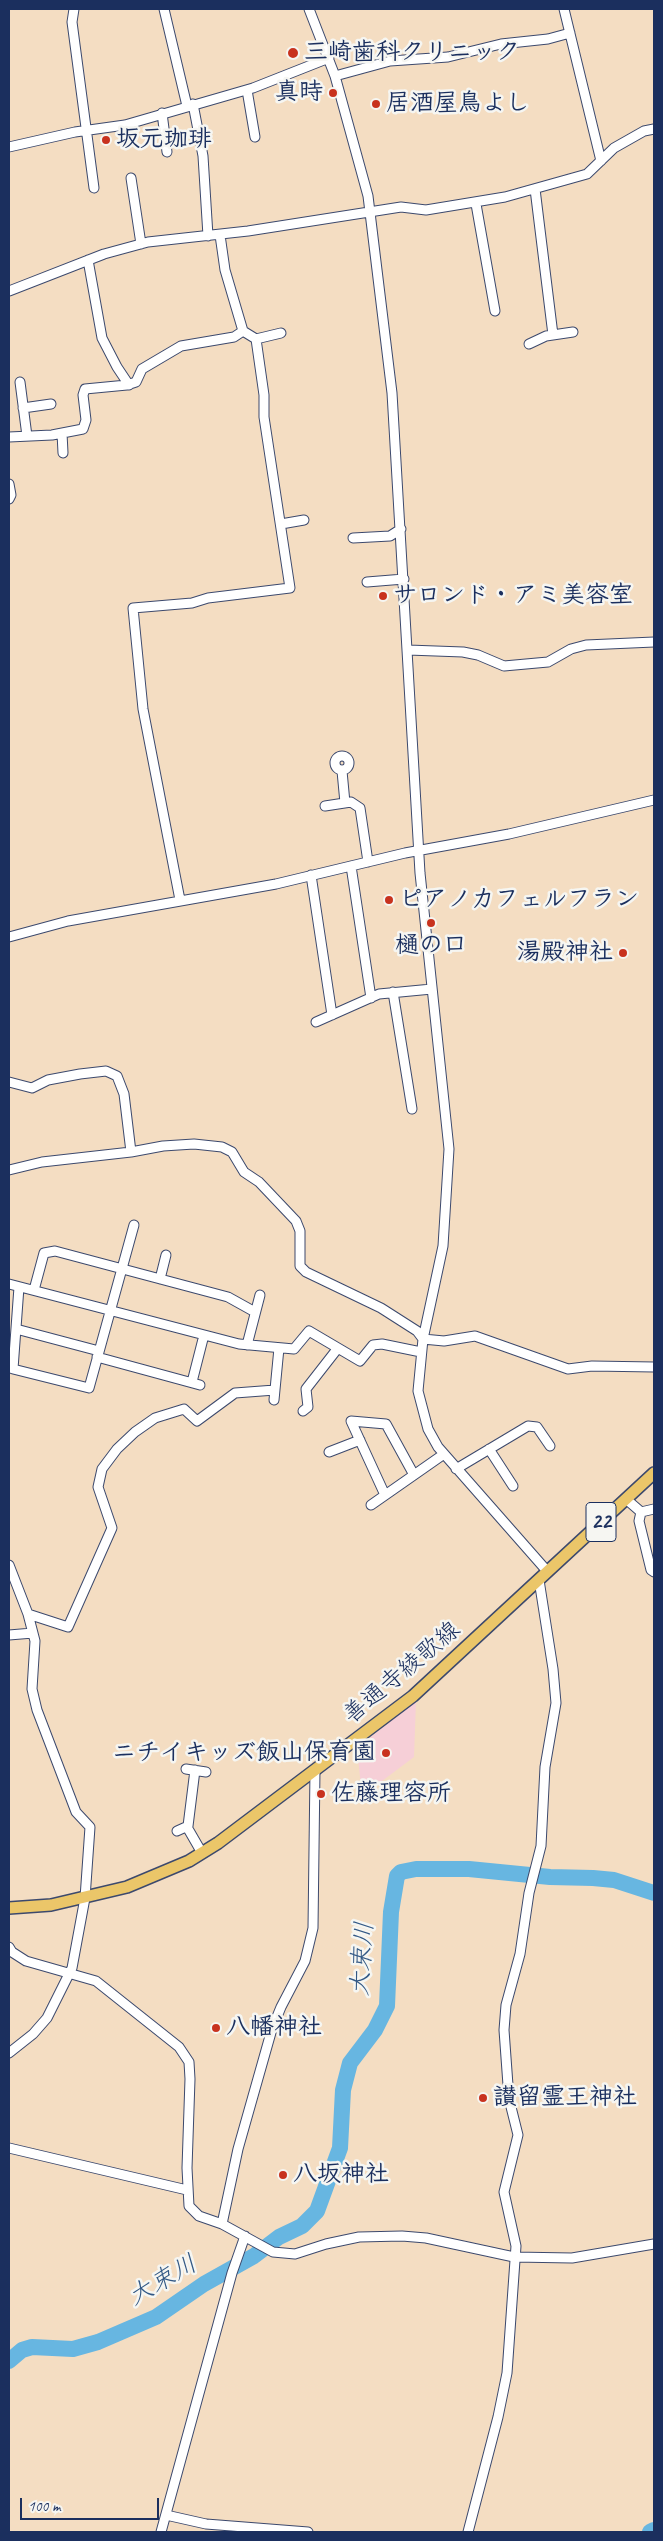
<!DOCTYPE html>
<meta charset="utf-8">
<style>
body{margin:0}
#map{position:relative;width:663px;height:2541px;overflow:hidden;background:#f4ddc2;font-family:Caveat,sans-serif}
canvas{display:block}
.frame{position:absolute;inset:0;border:10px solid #1b2f5e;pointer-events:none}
.scale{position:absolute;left:20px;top:2498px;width:139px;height:22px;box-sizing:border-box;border:2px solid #1b2f5e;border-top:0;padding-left:6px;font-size:15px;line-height:18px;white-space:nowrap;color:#1b2f5e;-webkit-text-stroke:4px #f6f6f2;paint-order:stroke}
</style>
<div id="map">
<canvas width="663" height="2541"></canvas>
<div class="frame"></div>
<div class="scale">100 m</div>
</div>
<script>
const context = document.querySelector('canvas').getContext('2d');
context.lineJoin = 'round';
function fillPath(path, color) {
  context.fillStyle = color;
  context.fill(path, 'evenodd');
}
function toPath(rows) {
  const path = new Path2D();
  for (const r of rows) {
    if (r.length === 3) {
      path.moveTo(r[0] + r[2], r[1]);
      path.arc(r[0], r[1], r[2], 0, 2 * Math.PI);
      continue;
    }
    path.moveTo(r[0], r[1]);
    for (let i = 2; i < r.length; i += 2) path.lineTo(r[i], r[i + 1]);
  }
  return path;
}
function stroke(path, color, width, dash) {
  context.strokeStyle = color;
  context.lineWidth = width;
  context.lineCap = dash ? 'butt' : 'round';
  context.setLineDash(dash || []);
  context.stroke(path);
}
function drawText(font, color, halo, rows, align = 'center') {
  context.font = font + ' Caveat,"Klee One",sans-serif';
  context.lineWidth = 5;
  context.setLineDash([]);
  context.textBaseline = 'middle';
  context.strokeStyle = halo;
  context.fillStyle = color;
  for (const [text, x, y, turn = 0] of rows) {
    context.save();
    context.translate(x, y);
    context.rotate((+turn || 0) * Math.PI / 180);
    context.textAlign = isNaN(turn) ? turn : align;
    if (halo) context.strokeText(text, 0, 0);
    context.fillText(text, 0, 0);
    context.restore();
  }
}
const built = toPath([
 [416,1701,414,1757,362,1796,357,1748]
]);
const river = toPath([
 [9,2361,22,2350,32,2347,73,2349,98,2342,156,2317,204,2284,254,2256,279,2237,302,2226,317,2211,340,2148,343,2090,350,2063,375,2030,387,2006,391,1912,397,1876,401,1872,416,1869,469,1869,550,1877,593,1878,614,1880,654,1893],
 [650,2532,654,2530]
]);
const minor = toPath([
 [74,9,72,22,94,188],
 [164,9,187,106],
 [309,9,335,76,368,196,392,393,420,873,449,1149,443,1246,423,1339,418,1391,428,1429,438,1447,547,1571],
 [564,9,601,161],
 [335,76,390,61,448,57,501,44,548,39,570,33],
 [247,90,255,137],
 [193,104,203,156,208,236],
 [162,113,167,152],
 [9,147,75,132,125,125,253,88,329,58],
 [131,178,141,244],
 [535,189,553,335],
 [476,204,495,311],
 [88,260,102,338,117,367,129,385],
 [9,291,104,254,148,242,248,231,401,207,426,210,505,197,587,174,614,148,644,131,654,129],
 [256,339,281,333],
 [529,344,546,336,573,332],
 [20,382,27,436],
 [23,408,51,404],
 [62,433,63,453],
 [9,437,52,435,83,429,86,420,83,395,85,389,127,385,136,382,142,369,181,346,234,337,243,331],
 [9,484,11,495,9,499],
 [281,524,304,520],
 [353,538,390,536,401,529],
 [367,582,404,579],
 [408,650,463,652,478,655,504,666,548,662,571,649,586,645,654,642],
 [342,763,7],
 [342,771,345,803],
 [325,806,351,802,360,808,368,862],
 [351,866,371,998],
 [311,875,332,1015],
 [180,900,143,709,133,608,192,603,208,598,290,588,264,417,264,395,256,339,243,331,225,270,220,235],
 [9,937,68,921,276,884,405,853,509,834,654,800],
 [393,992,412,1109],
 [316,1022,379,994,432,989],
 [9,1082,32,1088,48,1080,80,1074,106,1071,117,1076,124,1094,131,1152],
 [9,1170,42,1162,131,1152,163,1146,194,1144,222,1147,232,1152,244,1172,259,1182,296,1221,300,1231,300,1266,306,1272,381,1308,417,1331,423,1339,444,1341,475,1336,568,1369,592,1366,654,1367],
 [160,1279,166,1255],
 [9,1284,239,1344,294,1349,309,1331,360,1361,373,1345,382,1344,421,1352],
 [19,1287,13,1369,89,1388,134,1225],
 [34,1290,44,1253,55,1251,228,1297,255,1312],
 [16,1329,99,1351],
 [247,1345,260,1295],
 [97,1357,200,1385],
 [192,1382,204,1335],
 [274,1400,279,1348],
 [303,1411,308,1407,306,1389,338,1348],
 [489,1449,513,1486],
 [329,1452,360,1440],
 [456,1469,528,1426,537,1427,550,1446],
 [385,1495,351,1421,386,1424,414,1475],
 [626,1499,641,1512],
 [371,1505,444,1454],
 [641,1512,639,1521,651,1570,654,1572],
 [641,1512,654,1509],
 [9,1565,28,1614,35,1641,32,1689,37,1710,76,1812,90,1827,85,1898,72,1968,47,2018,33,2034,9,2053],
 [28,1614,68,1627,112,1528,98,1487,102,1469,117,1449,135,1432,155,1418,184,1409,197,1421,235,1393,275,1390],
 [9,1635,33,1633],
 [186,1769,206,1772],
 [187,1827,202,1853],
 [177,1831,188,1826,195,1770],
 [9,1947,12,1952,26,1961,96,1981,179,2047,189,2062,190,2079,187,2168,189,2206,199,2216,222,2224,273,2252,295,2254,326,2244,359,2237,402,2236,426,2238,514,2257,572,2258,654,2244],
 [9,2148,187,2190],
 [222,2224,238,2149,272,2029,281,2007,305,1961,313,1928,315,1770],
 [166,2515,206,2524,308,2532],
 [161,2532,232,2273,245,2236],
 [468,2532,498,2417,507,2373,516,2246,504,2192,518,2135,509,2099,504,2030,506,2005,520,1954,529,1893,541,1846,545,1767,556,1703,553,1669,539,1580]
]);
const major = toPath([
 [9,1908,51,1905,127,1887,189,1861,218,1843,413,1696,654,1473]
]);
const markers = [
 [293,53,6,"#c8321e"],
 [333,93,5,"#c8321e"],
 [376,104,5,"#c8321e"],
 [106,140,5,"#c8321e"],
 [383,596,5,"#c8321e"],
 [389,900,5,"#c8321e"],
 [431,923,5,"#c8321e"],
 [623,953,5,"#c8321e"],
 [386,1753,5,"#c8321e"],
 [321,1794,5,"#c8321e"],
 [216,2028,5,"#c8321e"],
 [483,2098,5,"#c8321e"],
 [283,2175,5,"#c8321e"]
];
const shields = [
 [601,1522,30]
];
const shieldNames = [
 ["22",601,1522]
];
const poiNames = [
 ["三崎歯科クリニック",304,53],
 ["真時",323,93,"right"],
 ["居酒屋鳥よし",386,104],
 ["坂元珈琲",116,140],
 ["サロンド・アミ美容室",393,596],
 ["ピアノカフェルフラン",399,900],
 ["樋の口",431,946,"center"],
 ["湯殿神社",613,953,"right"],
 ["ニチイキッズ飯山保育園",376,1753,"right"],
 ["佐藤理容所",331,1794],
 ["八幡神社",226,2028],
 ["讃留霊王神社",493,2098],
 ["八坂神社",293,2175]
];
const streetNames = [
 ["善通寺綾歌線",402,1673,-40]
];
const waterNames = [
 ["大束川",363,1959,-86],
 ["大束川",163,2281,-30]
];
fillPath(built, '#f6cfd7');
stroke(river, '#67b6e1', 16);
stroke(minor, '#3c496d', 11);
stroke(major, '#3c496d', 14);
stroke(minor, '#fff', 9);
stroke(major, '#ebc669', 11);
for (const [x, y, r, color] of markers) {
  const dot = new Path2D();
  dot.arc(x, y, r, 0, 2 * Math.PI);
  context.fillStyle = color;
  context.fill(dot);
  stroke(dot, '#f6f6f2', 2);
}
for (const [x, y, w] of shields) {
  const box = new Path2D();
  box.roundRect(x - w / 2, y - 19.5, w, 39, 4);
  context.fillStyle = '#f6f6f2';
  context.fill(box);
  stroke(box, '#1b2f5e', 1);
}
drawText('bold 22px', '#1b2f5e', null, shieldNames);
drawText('bold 24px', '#1b2f5e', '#f6f6f2', poiNames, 'left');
drawText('24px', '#1b2f5e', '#f6f6f2', streetNames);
drawText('italic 25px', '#325885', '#f6f6f2', waterNames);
</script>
